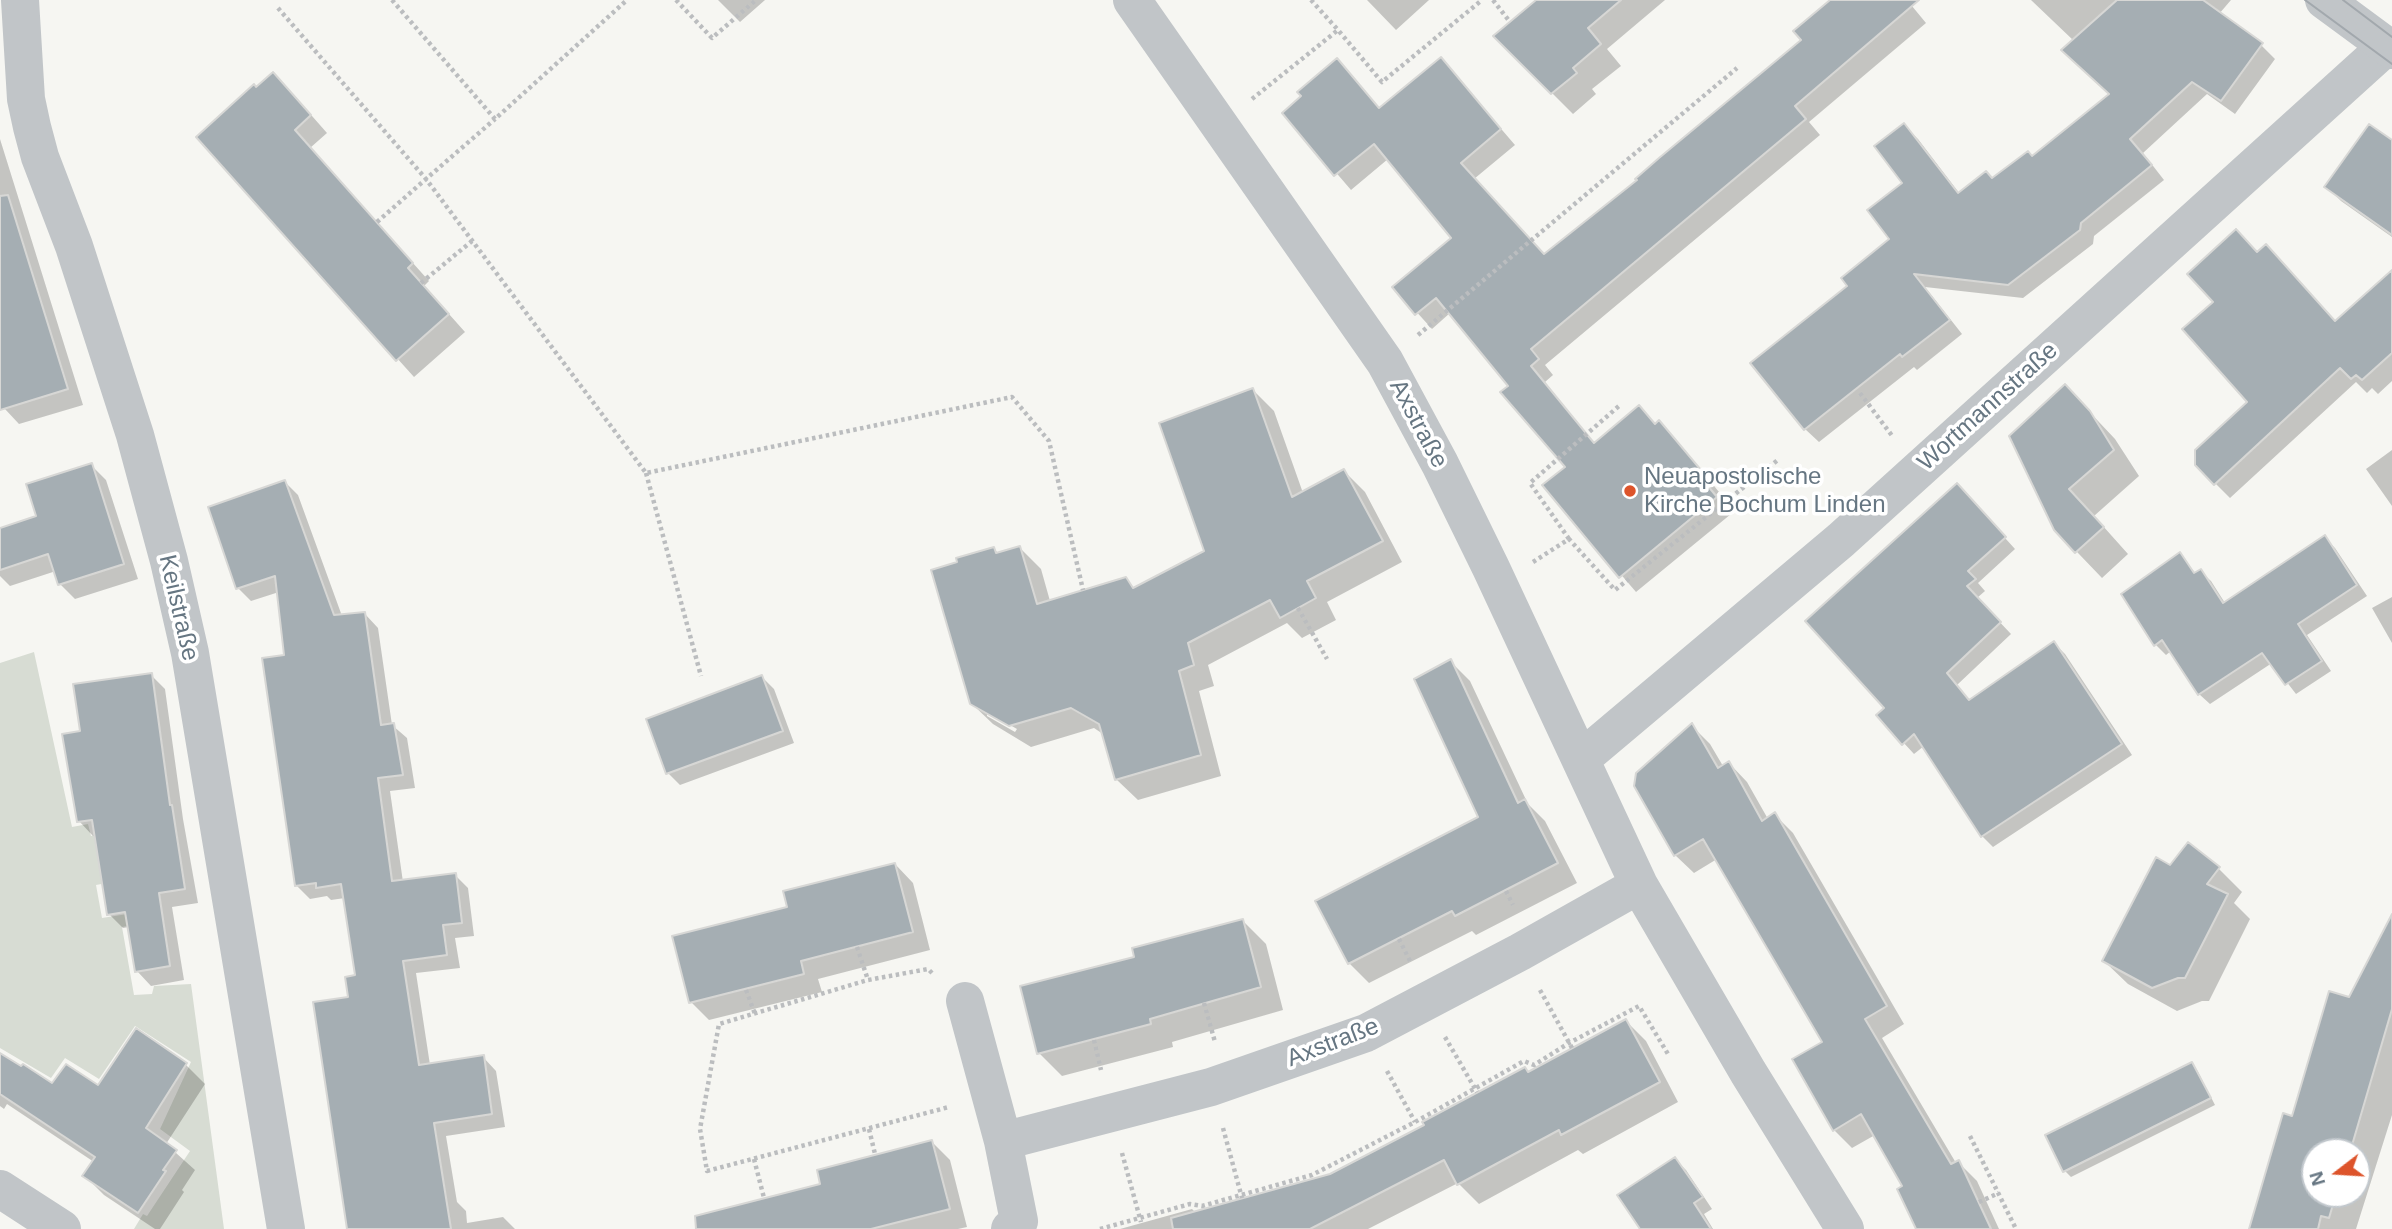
<!DOCTYPE html>
<meta charset="utf-8">
<style>
body{margin:0}
#map{position:relative;width:2392px;height:1229px;overflow:hidden;background:#f6f6f2;font-family:Arial,sans-serif}
canvas{display:block}
.north{position:absolute;left:2301px;top:1138px;width:70px;height:70px;box-sizing:border-box;background:#fff;border:2px solid #c2c8cd;border-radius:50%;rotate:253deg;font-size:19px;font-weight:700;line-height:28px;text-align:center;color:#667682}
.north::after{content:'';display:block;margin:auto;width:24px;height:32px;background:#dd542b;clip-path:polygon(50% 0,100% 100%,50% 72%,0 100%)}
</style>
<div id="map">
<canvas width="2392" height="1229"></canvas>
<div class="north">N</div>
</div>
<script>
const context = document.querySelector('canvas').getContext('2d');
context.lineJoin = 'round';
function fillPath(path, color) {
  context.fillStyle = color;
  context.fill(path, 'evenodd');
}
function toPath(rows) {
  const path = new Path2D();
  for (const r of rows) {
    path.moveTo(r[0], r[1]);
    for (let i = 2; i < r.length; i += 2) path.lineTo(r[i], r[i + 1]);
  }
  return path;
}
function stroke(path, color, width, dash) {
  context.strokeStyle = color;
  context.lineWidth = width;
  context.lineCap = dash ? 'butt' : 'round';
  context.setLineDash(dash || []);
  context.stroke(path);
}
function drawText(font, color, halo, rows, align = 'center') {
  context.font = font + ' Arial,sans-serif';
  context.lineWidth = 7;
  context.setLineDash([]);
  context.textBaseline = 'middle';
  context.strokeStyle = halo;
  context.fillStyle = color;
  for (const [text, x, y, turn = 0] of rows) {
    context.save();
    context.translate(x, y);
    context.rotate((+turn || 0) * Math.PI / 180);
    context.textAlign = isNaN(turn) ? turn : align;
    if (halo) context.strokeText(text, 0, 0);
    context.fillText(text, 0, 0);
    context.restore();
  }
}
const green = toPath([
 [34,652,72,827,88,824,91,836,113,831,123,880,96,885,102,918,146,911,148,922,122,927,134,995,152,994,154,986,191,984,224,1229,134,1229,143,1214,147,1216,190,1151,160,1129,191,1062,135,1026,99,1079,65,1058,51,1078,0,1048,0,663]
]);
const shadow = toPath([
 [718,0,765,0,740,22],
 [1367,0,1429,0,1396,30],
 [1539,0,1665,0,1607,49,1621,66,1592,89,1596,94,1573,114,1495,36],
 [1832,0,1907,0,1926,23,1809,122,1820,135,1545,365,1553,375,1545,382,1595,444,1639,407,1656,425,1659,422,1674,437,1719,492,1716,495,1731,514,1636,592,1545,486,1567,467,1510,386,1450,313,1432,329,1394,287,1453,238,1388,159,1351,190,1285,113,1337,61,1380,110,1441,59,1515,145,1474,179,1545,256,1639,180,1803,41],
 [2031,0,2231,0,2219,14,2261,45,2275,59,2235,114,2207,94,2143,153,2164,180,2094,236,2093,244,2023,298,1925,287,1962,334,1917,370,1914,367,1819,442,1805,429,1849,286,1892,239,1905,183,1904,125,1918,139,1960,194,1993,180,2032,158,2111,95,2074,41],
 [290,91,327,133,310,148,429,281,424,286,465,332,414,377,198,137],
 [0,139,83,405,19,424,4,408,0,396],
 [2392,142,2392,237,2341,201,2326,186],
 [2251,247,2336,323,2392,272,2392,381,2378,394,2372,388,2367,393,2356,382,2230,498,2215,483,2249,403,2215,302],
 [2065,386,2115,439,2139,476,2094,516,2128,554,2102,578,2055,529],
 [1253,390,1274,411,1303,493,1344,471,1365,492,1402,562,1327,602,1336,620,1302,638,1287,623,1208,665,1214,686,1199,691,1221,776,1138,800,1117,780,1103,734,1094,728,1031,747,993,724,971,703,994,549,999,554,1020,548,1041,569,1050,601,1126,579,1135,589,1206,552],
 [987,712,1017,729,1015,732,987,716],
 [2392,450,2392,506,2366,469],
 [91,465,106,480,138,579,75,599,60,584,56,571,10,586,0,576,0,529,39,517],
 [285,482,298,495,342,616,365,614,378,628,392,725,407,738,415,788,390,791,403,882,455,875,468,888,474,936,455,938,460,968,416,973,430,1065,483,1057,496,1071,505,1127,446,1136,457,1202,466,1211,467,1223,503,1217,515,1229,348,1229,350,998,356,977,345,898,331,900,327,896,310,899,297,886,286,656,279,592,251,601,238,588],
 [1967,496,2015,549,1978,583,1985,591,1977,598,2011,634,1957,685,1970,702,2054,643,2065,654,2132,755,1993,847,1982,836,1924,746,1914,754,1878,715,1887,708],
 [2325,538,2335,548,2367,596,2307,635,2331,671,2296,694,2272,663,2210,704,2199,694,2171,651,2166,655,2156,645,2180,554,2196,574,2200,571,2211,581,2225,603],
 [2392,597,2392,643,2372,608],
 [1451,662,1470,681,1528,804,1545,821,1577,883,1476,935,1472,931,1369,983,1349,963,1481,818],
 [151,675,165,689,183,819,198,903,172,907,184,980,151,986,137,971,129,927,123,928,109,914,96,835,93,836,79,821,82,732],
 [762,677,774,689,794,743,680,785,668,773],
 [1692,726,1710,744,1723,766,1729,763,1747,782,1768,819,1774,814,1793,833,1904,1024,1882,1038,1956,1163,1958,1162,1977,1181,1999,1229,1918,1229,1905,1187,1875,1135,1852,1148,1834,1130,1824,1043,1717,859,1694,873,1675,855],
 [895,864,913,883,930,950,818,979,822,992,709,1020,691,1002,789,908],
 [2171,867,2218,868,2242,892,2234,903,2250,919,2209,1001,2202,1001,2177,1011,2128,984,2104,961],
 [2392,917,2392,1115,2356,1229,2251,1229,2293,1118],
 [2315,1152,2357,1152,2357,1194,2315,1194],
 [1243,921,1266,944,1283,1010,1172,1042,1173,1047,1062,1076,1039,1053,1136,958],
 [1626,1021,1646,1041,1678,1102,1583,1154,1578,1150,1479,1204,1458,1183,1368,1229,1120,1229,1192,1209,1196,1213,1331,1175],
 [136,1031,186,1065,205,1084,166,1144,195,1170,182,1190,184,1192,160,1229,155,1229,104,1195,85,1176,94,1162,7,1104,4,1109,0,1106,0,1055,52,1086,98,1087],
 [2191,1064,2197,1070,2215,1105,2071,1177,2065,1171,2047,1136],
 [932,1142,950,1160,967,1227,958,1229,713,1229],
 [1675,1159,1686,1170,1712,1209,1704,1214,1713,1229,1642,1229]
]);
const building = toPath([
 [1536,0,1621,0,1588,28,1601,44,1573,68,1577,73,1551,94,1493,36,1536,0],
 [1830,0,1919,0,1795,106,1806,119,1531,349,1539,359,1531,366,1594,443,1639,405,1655,424,1659,420,1706,476,1702,479,1717,497,1619,578,1542,485,1565,467,1500,392,1508,386,1436,298,1415,315,1392,287,1451,238,1374,144,1334,176,1282,113,1301,96,1297,92,1337,58,1379,108,1441,57,1501,129,1461,163,1544,254,1637,180,1635,179,1659,158,1801,40,1793,31,1830,0],
 [2117,0,2203,0,2263,43,2221,101,2192,82,2130,139,2152,165,2081,223,2080,230,2008,285,1914,274,1950,320,1902,357,1900,354,1804,430,1750,363,1847,286,1841,278,1889,239,1867,210,1902,183,1874,146,1904,123,1958,193,1986,171,1992,178,2028,151,2032,156,2109,94,2061,50,2117,0],
 [273,72,311,115,295,130,413,263,408,268,449,314,396,361,196,137,254,84,256,87,273,72],
 [2369,124,2392,140,2392,235,2324,187,2369,124],
 [8,195,68,389,0,410,0,196,8,195],
 [2236,229,2257,252,2266,244,2335,321,2392,270,2392,353,2362,380,2356,375,2351,379,2340,368,2214,485,2195,465,2195,450,2247,402,2182,329,2213,302,2187,274,2236,229],
 [2065,384,2090,411,2114,450,2069,489,2104,527,2075,553,2054,530,2009,436,2065,384],
 [1253,388,1292,497,1344,469,1383,541,1307,581,1316,598,1280,618,1270,600,1188,643,1194,665,1179,671,1201,755,1115,780,1099,724,1071,708,1009,726,970,704,931,570,957,562,956,558,994,547,996,553,1020,546,1037,604,1126,577,1133,588,1204,551,1159,423,1253,388],
 [92,463,124,564,58,585,48,554,0,570,0,528,36,516,26,484,92,463],
 [285,480,334,615,365,612,381,725,394,723,403,775,378,778,392,881,456,873,462,923,443,925,447,955,403,961,419,1065,484,1055,492,1114,434,1123,451,1229,347,1229,313,1002,348,997,345,977,355,975,341,884,316,888,316,883,295,886,262,658,284,655,275,576,236,589,208,507,285,480],
 [1957,483,2006,537,1968,571,1976,579,1967,586,2001,622,1947,673,1969,700,2054,641,2122,744,1981,837,1914,734,1902,745,1876,715,1884,708,1805,621,1957,483],
 [2325,535,2357,585,2298,624,2322,661,2285,685,2262,653,2198,695,2162,640,2154,646,2121,594,2180,552,2194,573,2201,569,2223,603,2325,535],
 [1451,659,1518,803,1525,799,1558,863,1455,916,1452,911,1348,964,1315,901,1478,817,1414,679,1451,659],
 [152,673,170,805,172,805,185,889,159,893,170,966,135,972,125,912,107,915,92,820,77,822,62,734,80,731,73,684,152,673],
 [762,675,783,731,666,774,646,719,762,675],
 [1692,723,1718,768,1729,761,1762,821,1775,812,1887,1006,1865,1019,1951,1164,1959,1160,1991,1229,1916,1229,1897,1189,1902,1186,1861,1114,1833,1131,1792,1059,1822,1042,1703,839,1674,856,1634,786,1636,773,1692,723],
 [2188,842,2220,867,2207,884,2228,894,2185,978,2178,978,2152,988,2102,961,2156,857,2170,865,2188,842],
 [895,863,913,932,801,961,804,974,689,1003,672,936,787,907,783,891,895,863],
 [2392,914,2392,1009,2350,1152,2315,1152,2315,1194,2336,1194,2329,1218,2321,1216,2318,1229,2249,1229,2283,1113,2292,1116,2329,991,2349,997,2392,914],
 [1243,919,1261,987,1150,1019,1151,1024,1037,1054,1020,986,1134,957,1132,948,1243,919],
 [1626,1019,1660,1082,1561,1135,1559,1130,1457,1185,1444,1160,1310,1229,1173,1229,1171,1218,1330,1174,1424,1125,1422,1122,1525,1067,1528,1072,1626,1019],
 [136,1028,187,1063,146,1128,177,1150,163,1170,166,1171,138,1213,82,1176,95,1157,0,1094,0,1053,21,1066,23,1064,52,1083,66,1064,98,1085,136,1028],
 [2192,1062,2211,1098,2063,1172,2045,1135,2192,1062],
 [932,1140,950,1209,871,1229,696,1229,695,1216,820,1184,817,1170,932,1140],
 [1675,1157,1703,1197,1694,1203,1711,1229,1640,1229,1617,1195,1675,1157]
]);
const path = toPath([
 [392,0,495,119,627,0],
 [676,0,712,38,756,0],
 [1311,0,1338,30],
 [1493,0,1510,22],
 [278,8,426,179,495,119],
 [1252,99,1338,30,1382,82,1482,0],
 [377,222,426,179,646,473,1012,397,1049,441,1083,590],
 [421,283,472,241],
 [1418,335,1737,68],
 [1860,393,1893,437],
 [646,473,701,676],
 [1569,539,1530,483,1619,406],
 [1533,562,1569,539,1615,590,1779,459],
 [1298,608,1327,659],
 [1506,891,1513,905],
 [1399,939,1411,963],
 [857,947,868,980],
 [932,973,928,969,868,980,719,1024,700,1129,707,1171,949,1107],
 [746,990,755,1014],
 [1540,990,1572,1048],
 [1204,1003,1215,1042],
 [1445,1037,1477,1092],
 [1094,1040,1101,1070],
 [1387,1071,1415,1122],
 [1223,1128,1242,1198],
 [869,1129,875,1154],
 [1970,1136,2016,1229],
 [1122,1153,1141,1222],
 [754,1159,764,1198],
 [1979,1202,1999,1193],
 [1100,1229,1190,1204,1202,1206,1312,1175,1415,1122,1524,1061,1534,1065,1569,1043,1639,1006,1668,1054]
]);
const minor = toPath([
 [20,0,26,99,32,127,40,157,74,246,135,435,169,561,190,653,286,1229],
 [1132,0,1385,362,1440,464,1491,568,1639,885,1748,1072,1845,1229],
 [1581,759,1841,540,2387,46],
 [965,1001,1003,1141,1211,1087,1366,1033,1520,952,1639,885],
 [1003,1141,1019,1221,1010,1229],
 [0,1189,62,1229]
]);
const tertiary = toPath([
 [2324,0,2392,50]
]);
const tram = toPath([
 [2305,0,2392,64],
 [2343,0,2392,37]
]);
const markers = [
 [1630,491,7,"#dd542b"]
];
const streetNames = [
 ["Wortmannstraße",1988,407,-42],
 ["Axstraße",1418,424,62],
 ["Keilstraße",178,608,77],
 ["Axstraße",1333,1043,-21]
];
const poiNames = [
 ["Neuapostolische",1644,477],
 ["Kirche Bochum Linden",1644,505]
];
fillPath(green, '#d7dcd3');
fillPath(shadow, '#0003');
fillPath(building, '#a5aeb3');
stroke(building, '#d7d7d5', 2);
stroke(path, '#bbbdbf', 4.5, [3.5, 3.5]);
stroke(minor, '#c1c5c8', 38);
stroke(tertiary, '#c1c5c8', 38);
stroke(tram, '#a2a8ad', 2);
for (const [x, y, r, color] of markers) {
  const dot = new Path2D();
  dot.arc(x, y, r, 0, 2 * Math.PI);
  context.fillStyle = color;
  context.fill(dot);
  stroke(dot, '#fff', 2.5);
}
drawText('24px', '#667682', '#fff', streetNames);
drawText('24px', '#667682', '#fff', poiNames, 'left');
</script>
